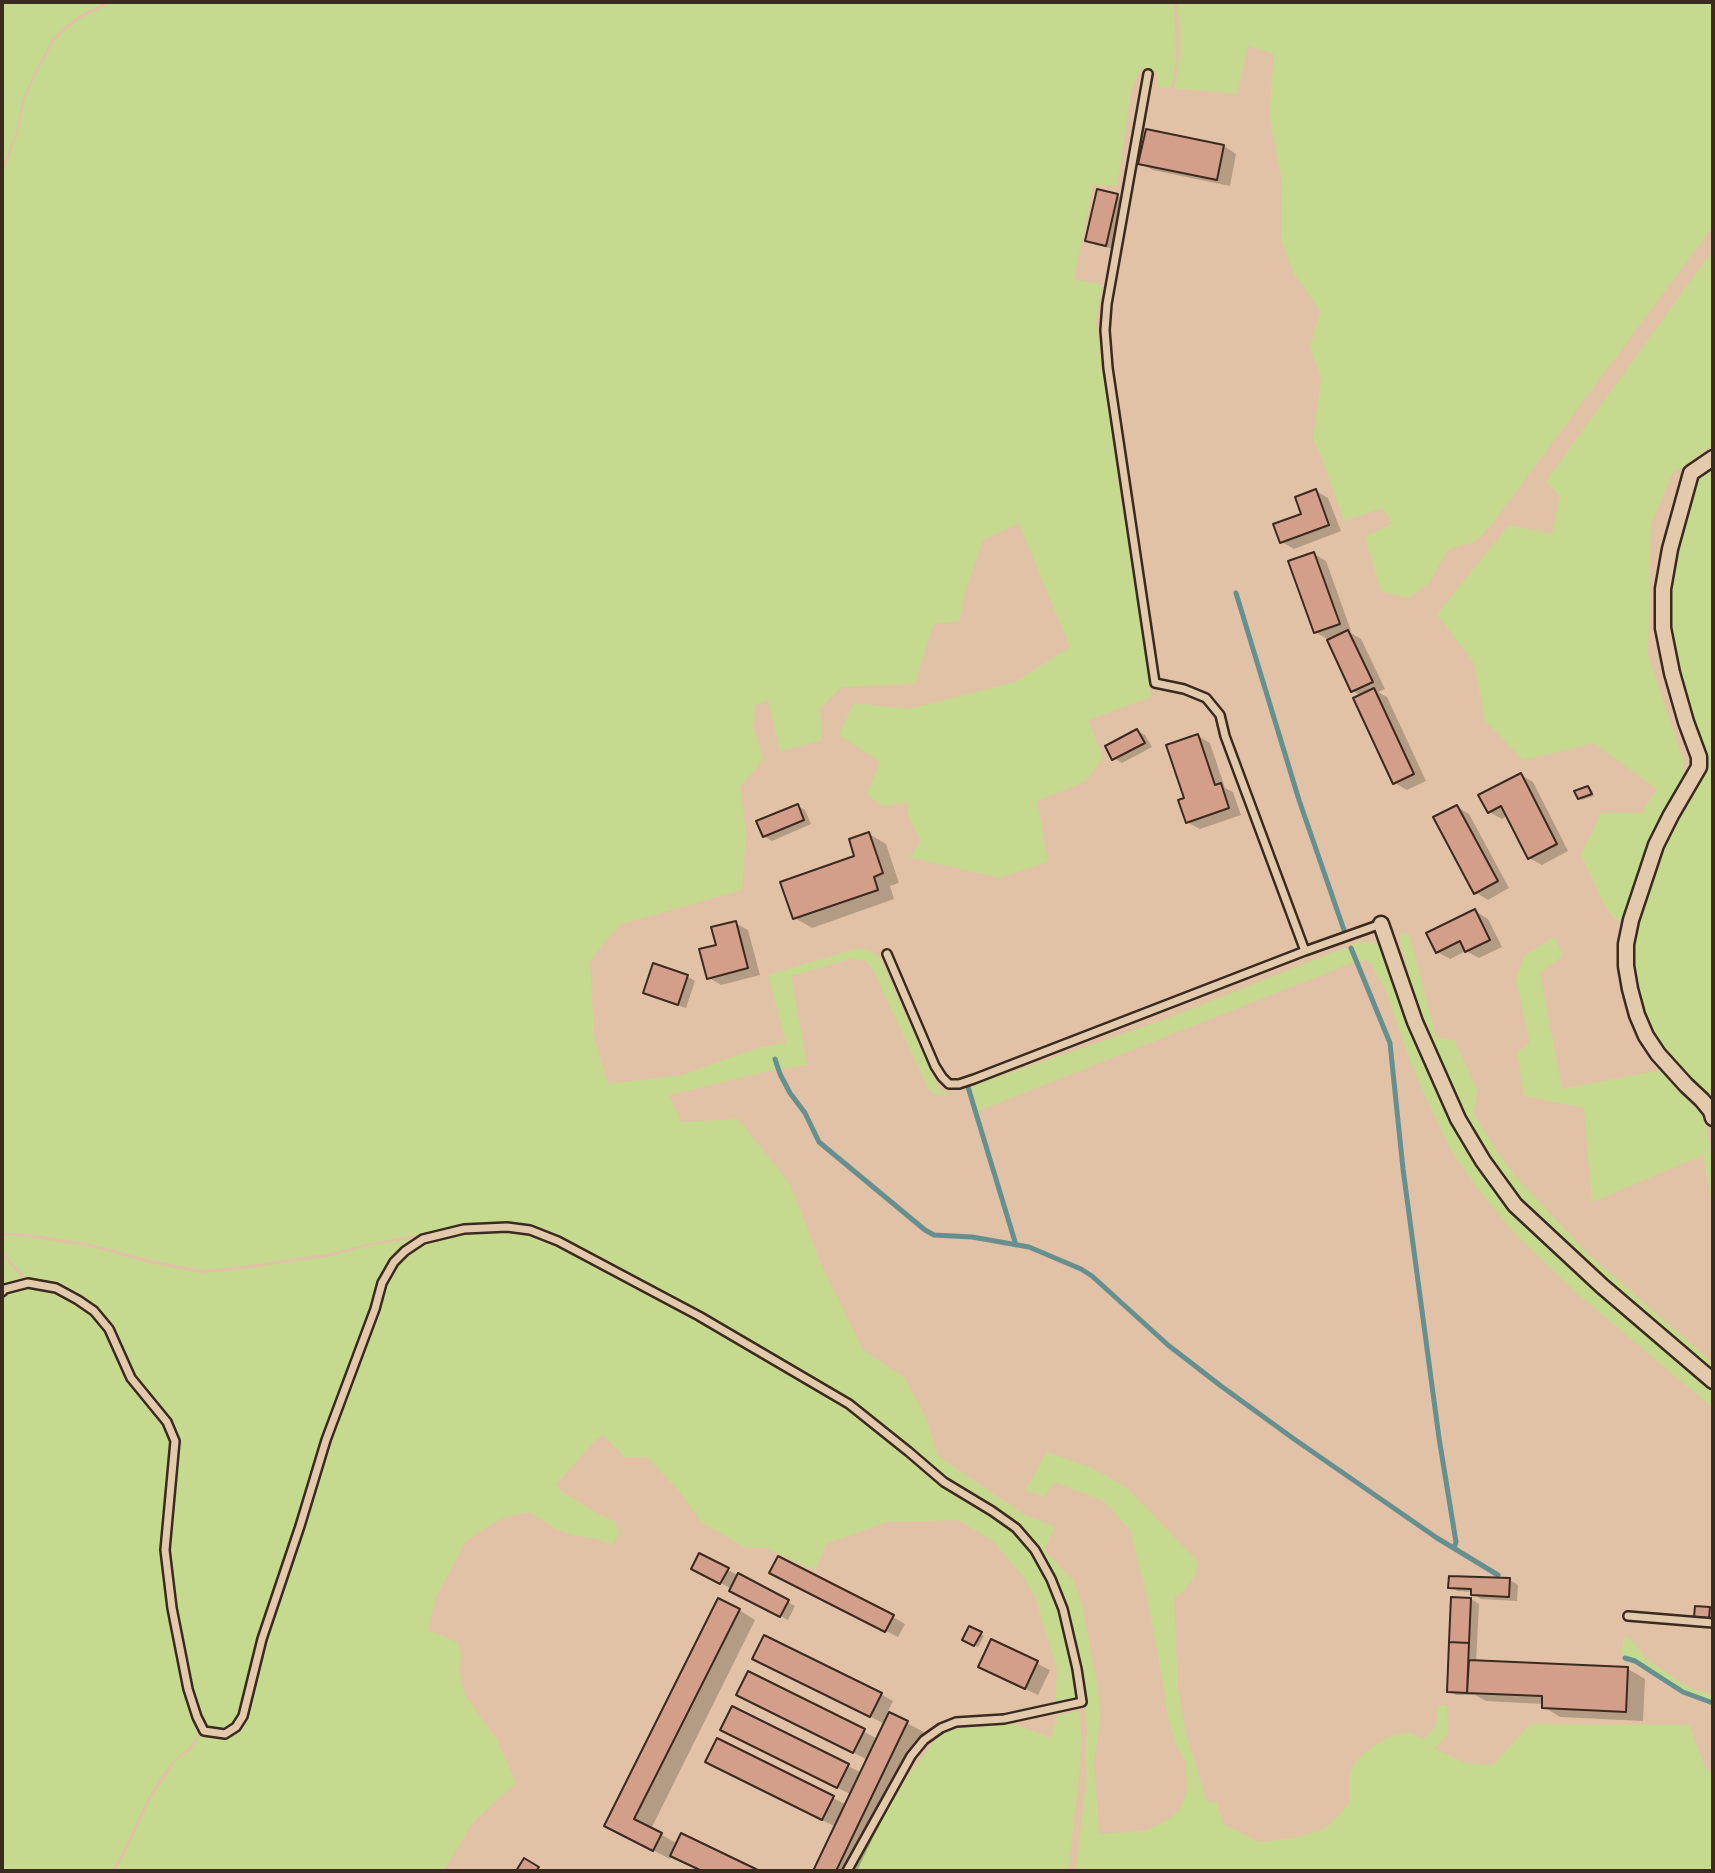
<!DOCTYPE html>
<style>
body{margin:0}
#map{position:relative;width:1715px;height:1873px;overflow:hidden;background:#e2c2a6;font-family:Pangolin,sans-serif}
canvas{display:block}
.frame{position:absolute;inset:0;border:4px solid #3b2a1e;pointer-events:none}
</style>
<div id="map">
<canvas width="1715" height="1873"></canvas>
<div class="frame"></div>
</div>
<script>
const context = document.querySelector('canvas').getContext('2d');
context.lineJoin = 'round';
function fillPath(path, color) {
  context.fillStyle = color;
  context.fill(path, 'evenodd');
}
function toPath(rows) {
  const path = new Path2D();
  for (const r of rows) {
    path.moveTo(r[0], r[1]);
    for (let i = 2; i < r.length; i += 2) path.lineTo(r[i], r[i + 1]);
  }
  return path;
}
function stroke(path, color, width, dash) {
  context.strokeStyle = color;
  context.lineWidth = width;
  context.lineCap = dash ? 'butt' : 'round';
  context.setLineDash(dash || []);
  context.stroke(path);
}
const green = toPath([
 [2,2,107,2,78,16,53,38,35,71,22,102,16,132,2,168],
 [113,2,1174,2,1176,59,1173,80,1170,88,1158,87,1156,70,1140,69,1131,91,1117,186,1093,185,1074,279,1102,285,1096,322,1121,500,1146,649,1151,697,1088,720,1103,757,1086,781,1037,801,1048,862,1000,878,909,857,921,842,908,815,907,803,883,806,867,795,880,762,839,735,854,703,909,709,1015,682,1070,647,1019,523,983,540,966,589,959,621,934,624,927,644,915,684,842,687,820,708,822,740,780,751,768,700,755,705,754,729,763,759,740,787,746,834,742,890,621,924,603,944,590,962,594,1037,608,1084,682,1075,760,1047,786,1043,768,975,855,949,864,949,871,951,880,958,937,1084,942,1091,949,1094,944,1097,931,1092,927,1086,872,968,866,961,851,959,791,976,807,1065,773,1070,669,1095,681,1122,738,1119,790,1184,821,1264,863,1350,905,1378,926,1418,938,1456,1023,1514,1055,1527,1044,1550,1074,1582,1082,1606,1098,1689,1100,1718,1094,1762,1099,1834,1145,1831,1171,1818,1181,1807,1187,1791,1186,1762,1175,1743,1168,1718,1164,1688,1148,1601,1130,1530,1104,1501,1054,1482,1044,1497,1025,1490,1047,1452,1092,1468,1126,1487,1198,1562,1194,1577,1183,1591,1174,1598,1178,1691,1186,1733,1207,1802,1217,1803,1223,1824,1259,1842,1294,1838,1325,1829,1349,1804,1349,1774,1357,1760,1370,1748,1389,1737,1409,1732,1423,1739,1436,1727,1438,1706,1447,1705,1448,1734,1434,1749,1468,1764,1493,1765,1530,1724,1689,1725,1705,1767,1713,1774,1713,1871,1076,1871,1087,1772,1085,1760,1087,1729,1084,1701,1065,1609,1018,1526,945,1480,851,1402,530,1228,464,1226,367,1244,332,1253,228,1268,200,1270,146,1259,87,1243,19,1233,2,1233,2,175,18,133,24,102,37,72,55,40,79,19],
 [1177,2,1713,2,1713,226,1491,525,1476,541,1447,550,1429,583,1408,598,1381,591,1365,537,1393,523,1382,508,1344,521,1322,459,1313,440,1321,379,1310,347,1320,311,1293,272,1281,239,1282,181,1269,115,1274,54,1248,46,1237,94,1173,88,1176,80,1179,59,1179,20],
 [1713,250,1713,445,1672,474,1651,524,1648,655,1684,763,1683,776,1659,821,1645,855,1624,917,1619,921,1613,917,1605,906,1581,855,1601,813,1642,813,1657,789,1594,743,1523,760,1485,720,1474,663,1437,614,1509,525,1552,534,1560,496,1546,481],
 [1713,468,1713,1111,1651,1039,1629,963,1633,927,1659,846,1697,776,1660,600,1694,482],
 [1409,933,1436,1037,1454,1040,1477,1089,1474,1114,1497,1152,1517,1178,1586,1252,1713,1363,1713,1374,1607,1282,1534,1214,1506,1183,1463,1119,1422,1026,1399,935],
 [1554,937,1563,955,1540,973,1562,1089,1661,1070,1697,1106,1702,1114,1707,1130,1713,1168,1713,1210,1703,1155,1592,1202,1584,1108,1524,1096,1517,1052,1530,1043,1516,979,1524,956],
 [1359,942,1373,942,1379,945,1385,954,1412,1035,1432,1084,1466,1149,1494,1190,1515,1217,1612,1307,1713,1392,1713,1408,1580,1296,1516,1235,1478,1189,1451,1150,1428,1102,1409,1058,1385,989,1370,962,1364,960,1358,962,1352,948,1352,944],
 [1344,948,1348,949,1354,962,978,1111,971,1086,1166,1019],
 [506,1229,529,1233,556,1243,697,1318,847,1406,1014,1530,1033,1552,1049,1580,1060,1610,1079,1698,1055,1705,1057,1669,1035,1597,1025,1579,993,1541,959,1520,887,1522,826,1544,815,1570,766,1548,746,1548,701,1522,680,1492,647,1457,625,1457,603,1435,596,1439,556,1484,562,1492,600,1515,615,1521,619,1534,612,1545,594,1538,576,1536,558,1530,530,1512,505,1517,486,1527,465,1542,436,1597,428,1630,458,1643,461,1656,459,1670,465,1695,498,1742,516,1783,472,1823,444,1871,114,1871,123,1858,150,1800,176,1761,191,1749,203,1733,238,1728,264,1640,329,1441,384,1284,396,1263,407,1253,424,1241,464,1232],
 [2,1235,19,1236,87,1246,145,1262,200,1273,228,1271,332,1256,367,1246,423,1237,404,1248,372,1309,240,1715,234,1725,225,1731,205,1728,199,1716,191,1689,174,1607,167,1550,177,1440,133,1376,122,1351,80,1298,30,1281,14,1265,2,1250],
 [2,1254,24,1282,2,1290],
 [28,1284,55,1291,92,1313,107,1330,117,1353,165,1424,172,1441,171,1462,163,1526,162,1550,167,1583,201,1732,189,1747,174,1760,162,1775,148,1798,120,1857,111,1871,2,1871,2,1293],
 [1623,1637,1632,1640,1644,1657,1677,1680,1693,1689,1713,1695,1713,1701,1684,1691,1635,1660,1622,1655],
 [1079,1711,1081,1733,1080,1767,1068,1871,853,1871,875,1829,908,1775,939,1736,948,1731,961,1728,1014,1724,1051,1738,1058,1715]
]);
const shadow = toPath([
 [1147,131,1224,146,1236,154,1230,186,1153,170,1140,163],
 [1117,195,1125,200,1114,249,1095,245,1087,240],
 [1316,491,1328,498,1341,531,1294,549,1282,542,1303,515],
 [1314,554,1326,561,1351,631,1349,632,1361,639,1385,689,1378,692,1387,697,1426,781,1407,790,1395,783,1361,696,1353,691,1329,640,1315,632],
 [1137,731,1145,735,1152,747,1122,763,1114,758],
 [1198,736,1210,743,1225,788,1233,792,1241,815,1200,829,1187,822,1186,799],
 [1521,775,1533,782,1568,851,1542,865,1529,858,1507,816,1502,819,1489,812],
 [1588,788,1592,790,1594,796,1582,800,1579,798],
 [798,806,805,810,811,824,772,841,764,836],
 [1457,807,1469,814,1509,888,1488,900,1475,892],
 [869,834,886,844,899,883,890,886,894,899,812,928,795,918,857,857],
 [1475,911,1488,919,1502,947,1479,958,1466,951,1450,959,1437,952],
 [735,923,748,930,760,975,721,985,709,978,718,946],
 [687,976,695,981,686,1008,653,997,645,992],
 [700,1555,795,1606,788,1620,739,1594,732,1589,693,1568],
 [784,1579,893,1617,905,1624,898,1637],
 [1510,1580,1518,1585,1517,1601,1481,1599,1473,1594,1473,1592,1458,1591,1450,1587],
 [1471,1599,1479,1604,1476,1662,1628,1669,1645,1679,1643,1721,1560,1717,1544,1707,1544,1704,1486,1701,1475,1695,1456,1695,1449,1691],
 [1710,1609,1713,1611,1712,1619,1699,1618,1696,1616],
 [739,1610,755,1620,651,1829,678,1844,682,1835,756,1871,703,1871,672,1855,670,1859,623,1835],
 [970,1628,984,1636,978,1647,964,1639],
 [992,1641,1050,1670,1038,1695,992,1673],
 [767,1665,881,1694,893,1701,887,1713,924,1732,857,1871,815,1871,836,1827,719,1769,833,1798,847,1805,852,1795,734,1736,733,1708,862,1773,868,1760,751,1701,749,1673,878,1739,885,1724]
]);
const stream = toPath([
 [1236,593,1299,800,1344,930],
 [1351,948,1390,1043,1403,1169,1439,1438,1456,1542,1454,1548],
 [775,1059,780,1074,790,1093,805,1113,819,1142,925,1230,934,1235,972,1237,1029,1247,1081,1269,1092,1276,1168,1345,1221,1386,1294,1439,1437,1538,1498,1575],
 [968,1087,1016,1245],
 [1625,1658,1635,1661,1683,1692,1713,1703]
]);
const building = toPath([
 [1146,129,1224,145,1217,180,1138,164,1146,129],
 [1097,189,1118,194,1106,246,1085,241,1097,189],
 [1316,489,1329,525,1280,543,1273,524,1301,514,1295,497,1316,489],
 [1314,552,1340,624,1314,633,1288,561,1314,552],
 [1348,630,1373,682,1351,692,1327,640,1348,630],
 [1374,688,1414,774,1393,784,1353,698,1374,688],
 [1137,729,1145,743,1112,760,1105,746,1137,729],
 [1198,734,1215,785,1221,783,1229,808,1186,823,1178,800,1184,798,1166,745,1198,734],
 [1521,773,1557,844,1528,859,1501,806,1488,813,1478,795,1521,773],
 [1588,786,1592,794,1578,799,1574,791,1588,786],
 [798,804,804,820,763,837,756,821,798,804],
 [1457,805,1498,881,1474,894,1433,817,1457,805],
 [869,832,883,873,874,877,878,890,793,919,780,882,854,856,849,839,869,832],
 [1475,909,1490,940,1465,952,1460,941,1436,953,1426,933,1475,909],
 [736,921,748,968,707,979,699,949,716,945,711,927,736,921],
 [653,963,688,975,678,1005,643,993,653,963],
 [699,1553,729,1568,720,1584,691,1569,699,1553],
 [778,1556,894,1615,885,1632,769,1573,778,1556],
 [738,1573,789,1600,780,1617,729,1591,738,1573],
 [1449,1576,1510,1578,1509,1597,1471,1595,1471,1589,1448,1588,1449,1576],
 [1451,1597,1471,1598,1469,1643,1449,1642,1451,1597],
 [718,1598,740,1609,634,1819,662,1833,653,1851,604,1826,718,1598],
 [1695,1606,1710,1607,1709,1618,1694,1617,1695,1606],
 [969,1626,982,1632,974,1646,962,1640,969,1626],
 [764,1635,882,1693,870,1717,752,1659,764,1635],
 [991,1639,1038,1661,1025,1689,978,1667,991,1639],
 [1449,1642,1469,1643,1467,1693,1447,1692,1449,1642],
 [1469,1660,1628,1667,1626,1712,1542,1708,1542,1696,1467,1693,1469,1660],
 [748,1671,865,1729,853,1753,736,1695,748,1671],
 [732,1706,849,1764,837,1788,720,1730,732,1706],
 [889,1712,908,1721,836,1871,813,1871,889,1712],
 [717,1738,834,1796,822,1820,705,1762,717,1738],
 [681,1833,760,1871,702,1871,670,1856,681,1833],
 [524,1858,539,1867,536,1871,516,1871,524,1858]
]);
const lane = toPath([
 [1148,74,1107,304,1105,330,1108,368,1155,683,1184,689,1206,698,1220,715,1225,736,1305,951],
 [887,954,935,1066,942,1077,949,1084,959,1084,974,1079,1305,951,1381,924],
 [2,1292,5,1289,28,1283,56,1288,78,1300,94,1311,109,1329,131,1378,167,1422,175,1441,165,1550,172,1608,188,1689,197,1717,204,1731,225,1734,236,1727,243,1716,262,1639,300,1526,326,1440,375,1309,382,1283,394,1262,405,1251,423,1239,464,1229,507,1227,530,1230,558,1241,699,1316,849,1404,909,1452,944,1482,992,1511,1016,1528,1035,1550,1051,1579,1063,1609,1077,1669,1082,1702,1004,1719,956,1722,941,1728,924,1740,911,1756,847,1871],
 [1628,1616,1713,1623]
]);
const street = toPath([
 [1713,458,1691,473,1670,549,1663,589,1663,628,1672,673,1686,722,1699,757,1699,767,1671,815,1656,845,1631,920,1626,944,1626,966,1630,989,1637,1015,1646,1036,1658,1054,1686,1085,1702,1100,1711,1111,1713,1118],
 [1381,924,1415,1022,1458,1119,1483,1161,1515,1205,1602,1286,1713,1381]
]);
fillPath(green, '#c5da8f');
fillPath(shadow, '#0003');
stroke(stream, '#668f8f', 5);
fillPath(building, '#d39e8a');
stroke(building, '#3b2a1e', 2);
stroke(lane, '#3b2a1e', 12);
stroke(street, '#3b2a1e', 19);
stroke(lane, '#e4caac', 7);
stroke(street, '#e4caac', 14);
</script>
